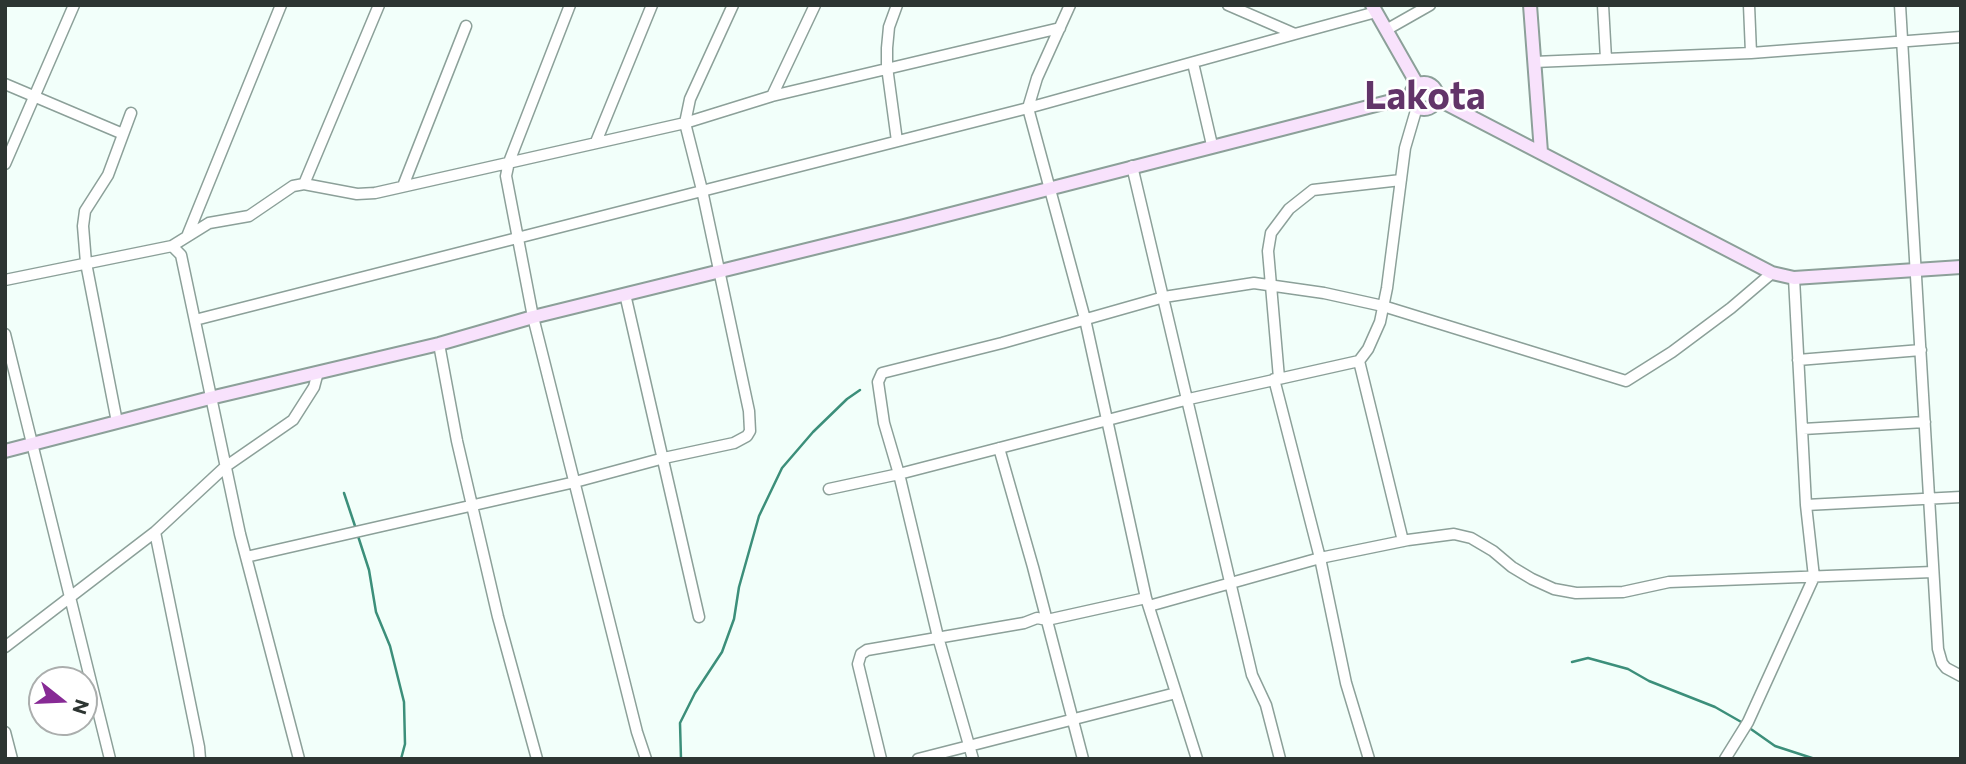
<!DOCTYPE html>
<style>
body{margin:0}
#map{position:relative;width:1966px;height:764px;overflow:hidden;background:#f2fffa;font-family:Commissioner,sans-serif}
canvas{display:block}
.frame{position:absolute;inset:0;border:7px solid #2d3532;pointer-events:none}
.north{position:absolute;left:28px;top:666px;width:70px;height:70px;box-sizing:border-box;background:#fff;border:2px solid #abaead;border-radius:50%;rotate:108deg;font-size:19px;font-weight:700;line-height:28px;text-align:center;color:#2d3532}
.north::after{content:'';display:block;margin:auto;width:24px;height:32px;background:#872a95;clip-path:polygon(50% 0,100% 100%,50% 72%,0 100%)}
</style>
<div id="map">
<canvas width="1966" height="764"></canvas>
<div class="frame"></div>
<div class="north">N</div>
</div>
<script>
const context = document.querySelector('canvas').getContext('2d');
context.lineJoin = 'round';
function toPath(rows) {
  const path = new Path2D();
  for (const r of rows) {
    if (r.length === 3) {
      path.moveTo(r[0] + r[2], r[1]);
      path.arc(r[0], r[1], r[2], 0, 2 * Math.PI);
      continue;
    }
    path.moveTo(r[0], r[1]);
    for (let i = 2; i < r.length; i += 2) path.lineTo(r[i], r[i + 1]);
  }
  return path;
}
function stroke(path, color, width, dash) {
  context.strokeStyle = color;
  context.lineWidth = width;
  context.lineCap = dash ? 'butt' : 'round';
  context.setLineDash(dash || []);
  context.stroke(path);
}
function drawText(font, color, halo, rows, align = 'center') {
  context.font = font + ' Commissioner,sans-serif';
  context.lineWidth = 5;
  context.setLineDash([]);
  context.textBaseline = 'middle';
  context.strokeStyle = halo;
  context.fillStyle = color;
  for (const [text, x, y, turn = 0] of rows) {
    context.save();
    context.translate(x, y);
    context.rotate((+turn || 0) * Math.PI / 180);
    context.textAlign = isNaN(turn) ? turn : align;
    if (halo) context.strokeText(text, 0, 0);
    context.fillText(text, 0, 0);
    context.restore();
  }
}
const stream = toPath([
 [344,493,356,529],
 [358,536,369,570,376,612,390,646,404,702,405,744,401,759],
 [1572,662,1588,658,1628,669,1649,681,1715,707,1743,723],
 [1748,727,1775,746,1815,759],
 [681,759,680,723,695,693,722,652,734,619,739,587,759,516,782,468,813,432,847,399,860,390]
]);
const street = toPath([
 [570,5,509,162,506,176,533,317,637,732,646,759],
 [897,5,889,27,887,48,887,67,897,141],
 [1070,5,1037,78,1028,108,1085,319,1146,598,1197,759],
 [1228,5,1295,34,1376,12],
 [1603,5,1606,59],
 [1749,5,1751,53],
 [1900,5,1938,649,1942,663,1946,668,1961,676],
 [1386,30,1430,5],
 [1534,62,1751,53,1961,37],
 [1193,63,1212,145],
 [5,84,123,134],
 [772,96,815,5],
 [596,142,652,5],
 [5,164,74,5],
 [1132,166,1252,675,1266,705,1280,759],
 [304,184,379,5],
 [403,186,466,26],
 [188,234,281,5],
 [172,246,181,255,240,534,299,759],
 [5,280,172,246,209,223,249,216,293,186,304,184,357,194,375,193,685,123,772,96,1060,28],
 [625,294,699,617],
 [195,320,1028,108,1295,34],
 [5,334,110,759],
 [439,344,457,441,498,617,537,759],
 [1798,360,1921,350],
 [1359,361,1403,541],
 [1279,378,1268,251,1271,233,1289,209,1313,190,1401,180],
 [1274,379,1320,558,1346,683,1369,759],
 [117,422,86,263,83,226,85,211,108,175,131,113],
 [1803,429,1925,422],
 [999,448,1033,567,1083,759],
 [829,489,899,474,1189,399,1359,361,1368,349,1380,322,1387,288,1405,148,1417,107],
 [1806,505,1961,497],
 [155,532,199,747,200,759],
 [246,557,575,482,664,458,734,443,747,436,750,431,749,411,702,190,685,123,690,99,733,5],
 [1149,606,1320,558,1408,540,1454,534,1471,538,1493,551,1512,567,1532,579,1554,589,1576,593,1623,592,1669,582,1933,572],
 [5,647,155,532,225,467,293,420,314,387,318,372],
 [5,732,12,759],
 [881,759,858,664,861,654,867,650,1024,623,1037,618,1047,620,1146,598],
 [918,759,1176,693],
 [973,759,938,637,899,474,884,423,878,382,882,373,1002,343,1164,297,1254,283,1324,293,1383,306,1626,381,1672,352,1731,308,1772,273],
 [1725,759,1748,722,1814,577,1806,505,1794,278]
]);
const secondary = toPath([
 [1372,5,1417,84],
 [1530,5,1541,152],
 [1424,96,13],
 [1437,99,1772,273,1794,278,1961,267],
 [5,451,210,398,439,344,533,317,904,226,1411,96]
]);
const townNames = [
 ["Lakota",1425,96]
];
stroke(stream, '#3c8f7a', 2.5);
stroke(street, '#8ca099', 13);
stroke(secondary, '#8ca099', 16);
stroke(street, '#fff', 10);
stroke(secondary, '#f8e2fc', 12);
drawText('bold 38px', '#623469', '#fff', townNames);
</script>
